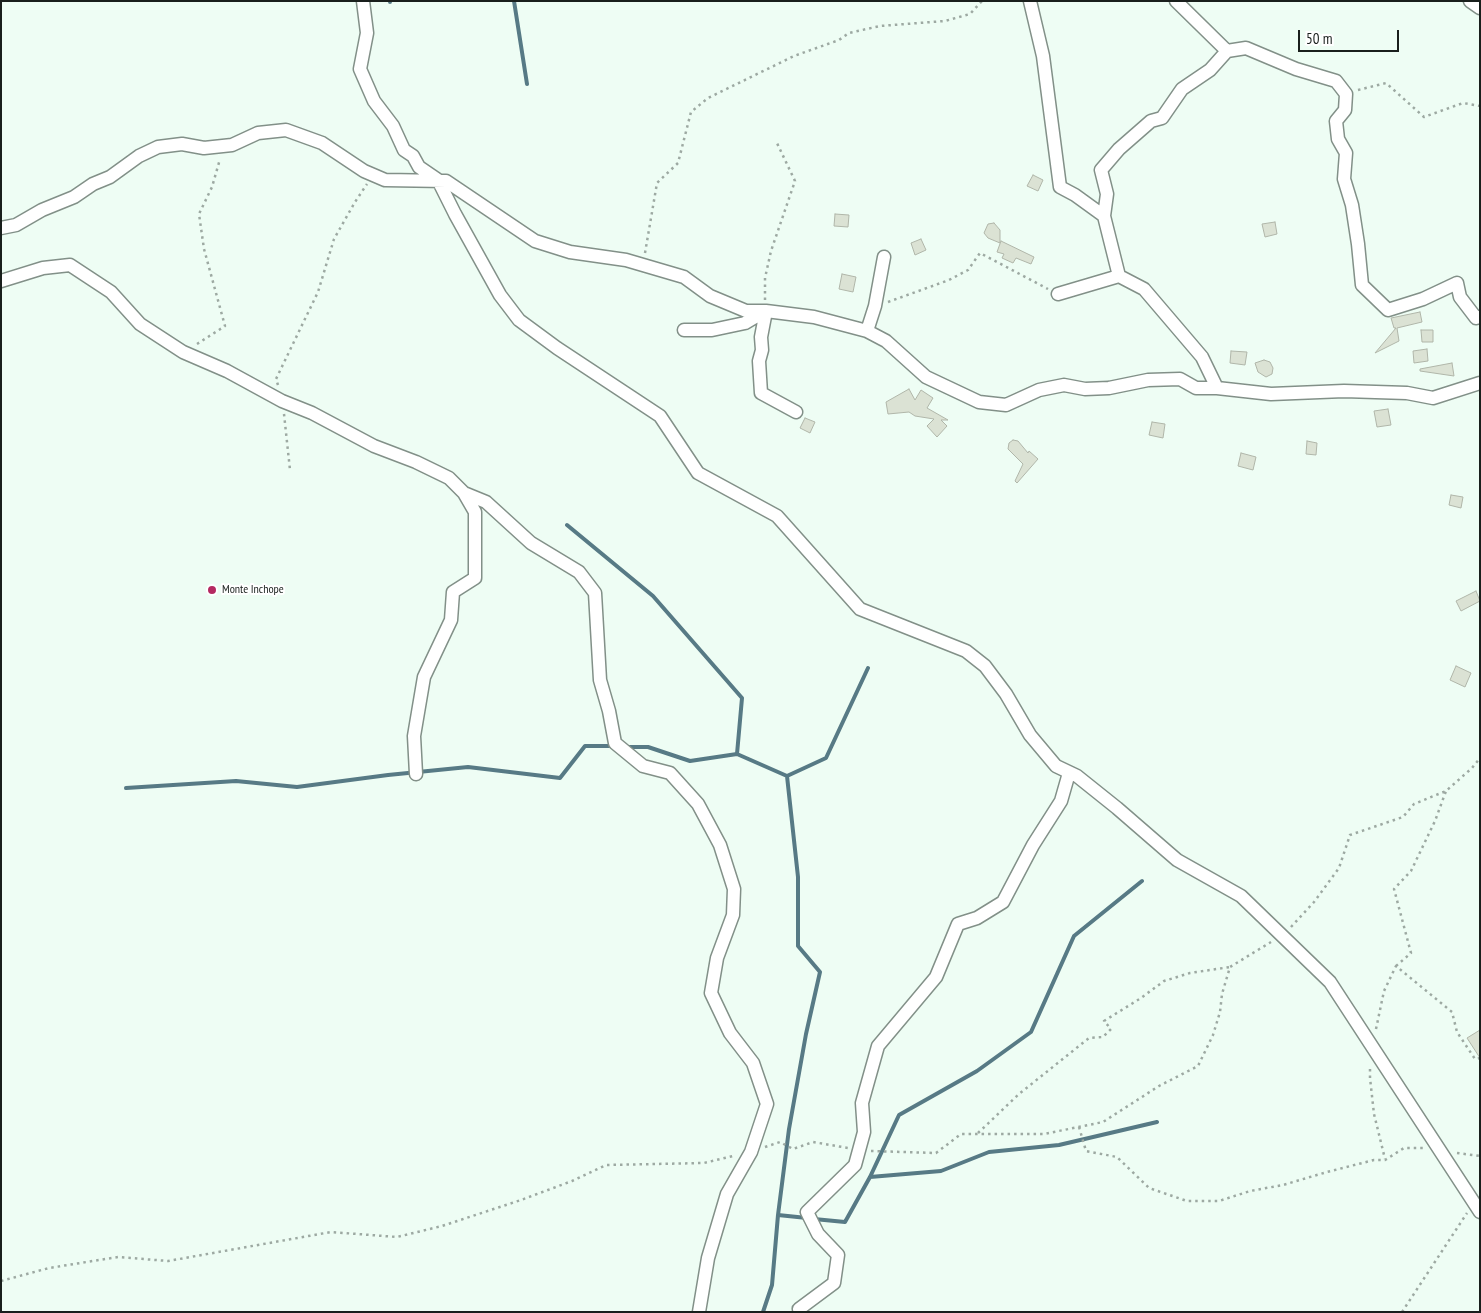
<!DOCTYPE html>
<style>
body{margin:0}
#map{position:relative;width:1481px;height:1313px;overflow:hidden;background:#eefdf4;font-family:"PT Sans Narrow",sans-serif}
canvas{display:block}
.frame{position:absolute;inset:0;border:2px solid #191f1c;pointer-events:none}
.scale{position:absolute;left:1298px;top:30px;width:101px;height:22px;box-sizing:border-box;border:2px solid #191f1c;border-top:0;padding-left:6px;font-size:15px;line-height:18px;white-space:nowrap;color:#191f1c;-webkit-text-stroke:4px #fff;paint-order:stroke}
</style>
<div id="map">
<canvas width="1481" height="1313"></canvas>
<div class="frame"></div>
<div class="scale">50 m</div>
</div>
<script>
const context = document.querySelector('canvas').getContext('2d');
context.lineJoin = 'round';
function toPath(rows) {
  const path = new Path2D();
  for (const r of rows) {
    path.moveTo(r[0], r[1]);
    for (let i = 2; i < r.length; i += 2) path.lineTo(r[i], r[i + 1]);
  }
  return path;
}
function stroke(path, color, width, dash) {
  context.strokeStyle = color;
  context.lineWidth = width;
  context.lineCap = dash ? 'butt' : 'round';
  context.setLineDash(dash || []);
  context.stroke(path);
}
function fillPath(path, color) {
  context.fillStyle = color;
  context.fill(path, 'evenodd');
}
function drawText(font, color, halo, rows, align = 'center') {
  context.font = font + ' "PT Sans Narrow",sans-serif';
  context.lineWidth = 4;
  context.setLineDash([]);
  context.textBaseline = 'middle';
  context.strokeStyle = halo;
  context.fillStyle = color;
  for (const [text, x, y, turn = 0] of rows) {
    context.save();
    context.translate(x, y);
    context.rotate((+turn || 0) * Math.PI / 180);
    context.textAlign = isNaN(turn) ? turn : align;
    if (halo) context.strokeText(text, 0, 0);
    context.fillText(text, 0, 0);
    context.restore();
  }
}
const stream = toPath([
 [514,1,527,84],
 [390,2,390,1],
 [567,525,653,596,742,698,737,754,787,776],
 [625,747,648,747,690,761,737,754],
 [126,788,236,781,297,787,388,775,468,767,560,778,585,746,615,746],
 [870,1177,941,1171,989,1152,1059,1145,1157,1122],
 [778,1215,789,1129,806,1034,820,972,798,946,798,877,787,776,826,758,868,668],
 [814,1219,845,1222,870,1177,899,1115,977,1071,1031,1032,1074,936,1142,881],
 [763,1312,772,1285,778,1215,807,1218]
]);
const building = toPath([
 [1033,175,1043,180,1038,191,1027,186,1033,175],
 [835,214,849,215,848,227,834,226,835,214],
 [1275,222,1277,234,1265,237,1262,224,1275,222],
 [994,223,1000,230,1000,243,988,238,984,233,988,224,994,223],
 [921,239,926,250,915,255,911,243,921,239],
 [1001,241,1034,257,1031,264,1016,258,1013,263,1002,258,1004,254,997,252,1001,241],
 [842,274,856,277,853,292,839,289,842,274],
 [1420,312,1422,322,1397,328,1399,341,1375,353,1396,328,1394,328,1391,318,1420,312],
 [1421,330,1433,330,1433,342,1422,342,1421,330],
 [1427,349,1428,361,1414,363,1413,351,1427,349],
 [1231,351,1247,352,1245,365,1230,363,1231,351],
 [1264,360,1270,362,1273,368,1272,374,1266,377,1258,372,1255,363,1264,360],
 [1452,363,1454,376,1420,371,1420,369,1452,363],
 [909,389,915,400,921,390,933,398,927,408,948,420,941,420,947,426,937,437,927,426,934,419,915,416,909,412,888,414,886,402,909,389],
 [1388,409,1391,425,1377,427,1374,411,1388,409],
 [805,418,815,422,810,433,800,428,805,418],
 [1152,422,1165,424,1163,438,1149,435,1152,422],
 [1013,440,1018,441,1028,453,1029,451,1038,459,1017,483,1015,481,1023,464,1008,449,1009,443,1013,440],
 [1307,441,1317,443,1316,455,1306,454,1307,441],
 [1241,453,1256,457,1253,470,1238,466,1241,453],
 [1451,495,1463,497,1461,508,1449,505,1451,495],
 [1476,591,1480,601,1461,611,1456,601,1476,591],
 [1456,666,1471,673,1465,687,1450,680,1456,666],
 [1480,1030,1480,1058,1467,1038,1480,1030]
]);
const path = toPath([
 [1358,90,1386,83,1424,117,1463,103,1480,106],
 [645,253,657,183,678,163,691,112,708,98,794,56,839,40,849,33,880,26,945,21,970,14,982,1],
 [765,300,765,278,771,251,795,181,776,141],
 [888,302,949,280,968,270,980,253,1048,289],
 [197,344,225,326,204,249,199,214,212,187,220,159],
 [278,385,276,379,318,292,334,239,355,202,367,184],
 [284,414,290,470],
 [1291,927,1314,902,1339,868,1350,835,1403,817,1414,804,1446,791,1472,768,1480,758],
 [1396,966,1411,953,1394,889,1411,871,1435,821,1446,791],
 [1376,1029,1384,991,1396,966,1452,1012,1457,1032,1475,1059,1480,1058],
 [1370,1069,1370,1078,1374,1114,1385,1159],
 [1079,1127,1086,1151,1117,1157,1149,1188,1187,1201,1219,1201,1250,1191,1283,1185,1327,1172,1374,1160,1385,1160,1404,1148,1424,1148],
 [978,1133,1019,1094,1089,1038,1103,1037,1111,1029,1104,1021,1141,998,1164,981,1190,973,1230,967],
 [765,1147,780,1142,793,1149,813,1142,848,1148],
 [871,1151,936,1153,961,1134,1044,1134,1103,1122,1159,1086,1198,1066,1213,1035,1220,1012,1222,994,1230,967,1271,942],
 [1457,1153,1480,1156],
 [1,1281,49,1268,118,1257,168,1261,331,1232,397,1237,442,1226,521,1200,572,1181,606,1165,704,1163,733,1156],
 [1402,1312,1467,1213]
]);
const street = toPath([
 [363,1,367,33,360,69,374,101,393,126,404,150,413,156,419,167,438,180,455,214,500,295,519,320,557,348,660,416,698,473,777,516,860,609,966,651,985,666,1006,694,1030,735,1056,766,1077,776,1117,808,1177,860,1241,896,1330,982,1480,1212],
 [1030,1,1043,56,1060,187,1075,195,1104,216,1119,276],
 [1176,1,1227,51,1246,48,1296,69,1336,81,1346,94,1345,110,1336,121,1338,139,1346,153,1344,179,1352,205,1358,244,1362,285,1388,310,1423,299,1457,283,1460,297,1476,318,1480,317],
 [1470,1,1480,8],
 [1104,216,1107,194,1101,170,1119,149,1151,121,1162,118,1182,89,1210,70,1227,51],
 [1,228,16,225,42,210,74,197,93,184,110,177,139,156,158,147,182,144,204,148,232,145,258,133,286,130,322,143,364,171,385,180,446,181,535,241,570,252,626,260,684,277,710,296,746,311,766,311,814,317,867,331,886,341,926,377,979,402,1006,405,1039,390,1064,385,1085,389,1109,388,1148,380,1180,379,1196,388,1217,388,1271,394,1344,391,1407,393,1433,398,1480,383],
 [1,281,43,268,70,265,111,292,140,324,183,352,227,371,282,401,312,413,374,446,416,462,449,478,464,493,475,512,475,578,453,592,451,620,424,677,414,736,416,774],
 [1058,294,1119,276,1144,289,1202,357,1217,388],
 [766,311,761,337,762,350,759,361,761,393,796,412],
 [684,330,712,330,745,323,765,311],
 [867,331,875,306,884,257],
 [464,493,486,502,531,543,579,572,595,593,600,680,609,711,615,743,643,766,670,773,698,804,720,845,734,889,733,915,717,958,711,993,730,1033,753,1063,767,1104,751,1152,727,1194,708,1258,699,1312],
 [800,1312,799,1309,834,1283,838,1255,818,1234,807,1212,855,1165,864,1132,862,1103,878,1046,936,977,958,924,977,918,1003,902,1033,845,1061,801,1069,773]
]);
const markers = [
 [212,590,5,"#b52961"]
];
const poiNames = [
 ["Monte Inchope",222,590]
];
stroke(stream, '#577a85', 4);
fillPath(building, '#dbe2d4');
stroke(building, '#b0b6a9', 1);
stroke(street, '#829088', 15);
stroke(path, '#9da9a2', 2.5, [2.5, 4]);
stroke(street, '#fff', 12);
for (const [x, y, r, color] of markers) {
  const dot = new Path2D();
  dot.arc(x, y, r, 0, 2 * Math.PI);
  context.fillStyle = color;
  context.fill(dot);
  stroke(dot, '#fff', 2);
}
drawText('12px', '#191f1c', '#fff', poiNames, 'left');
</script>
